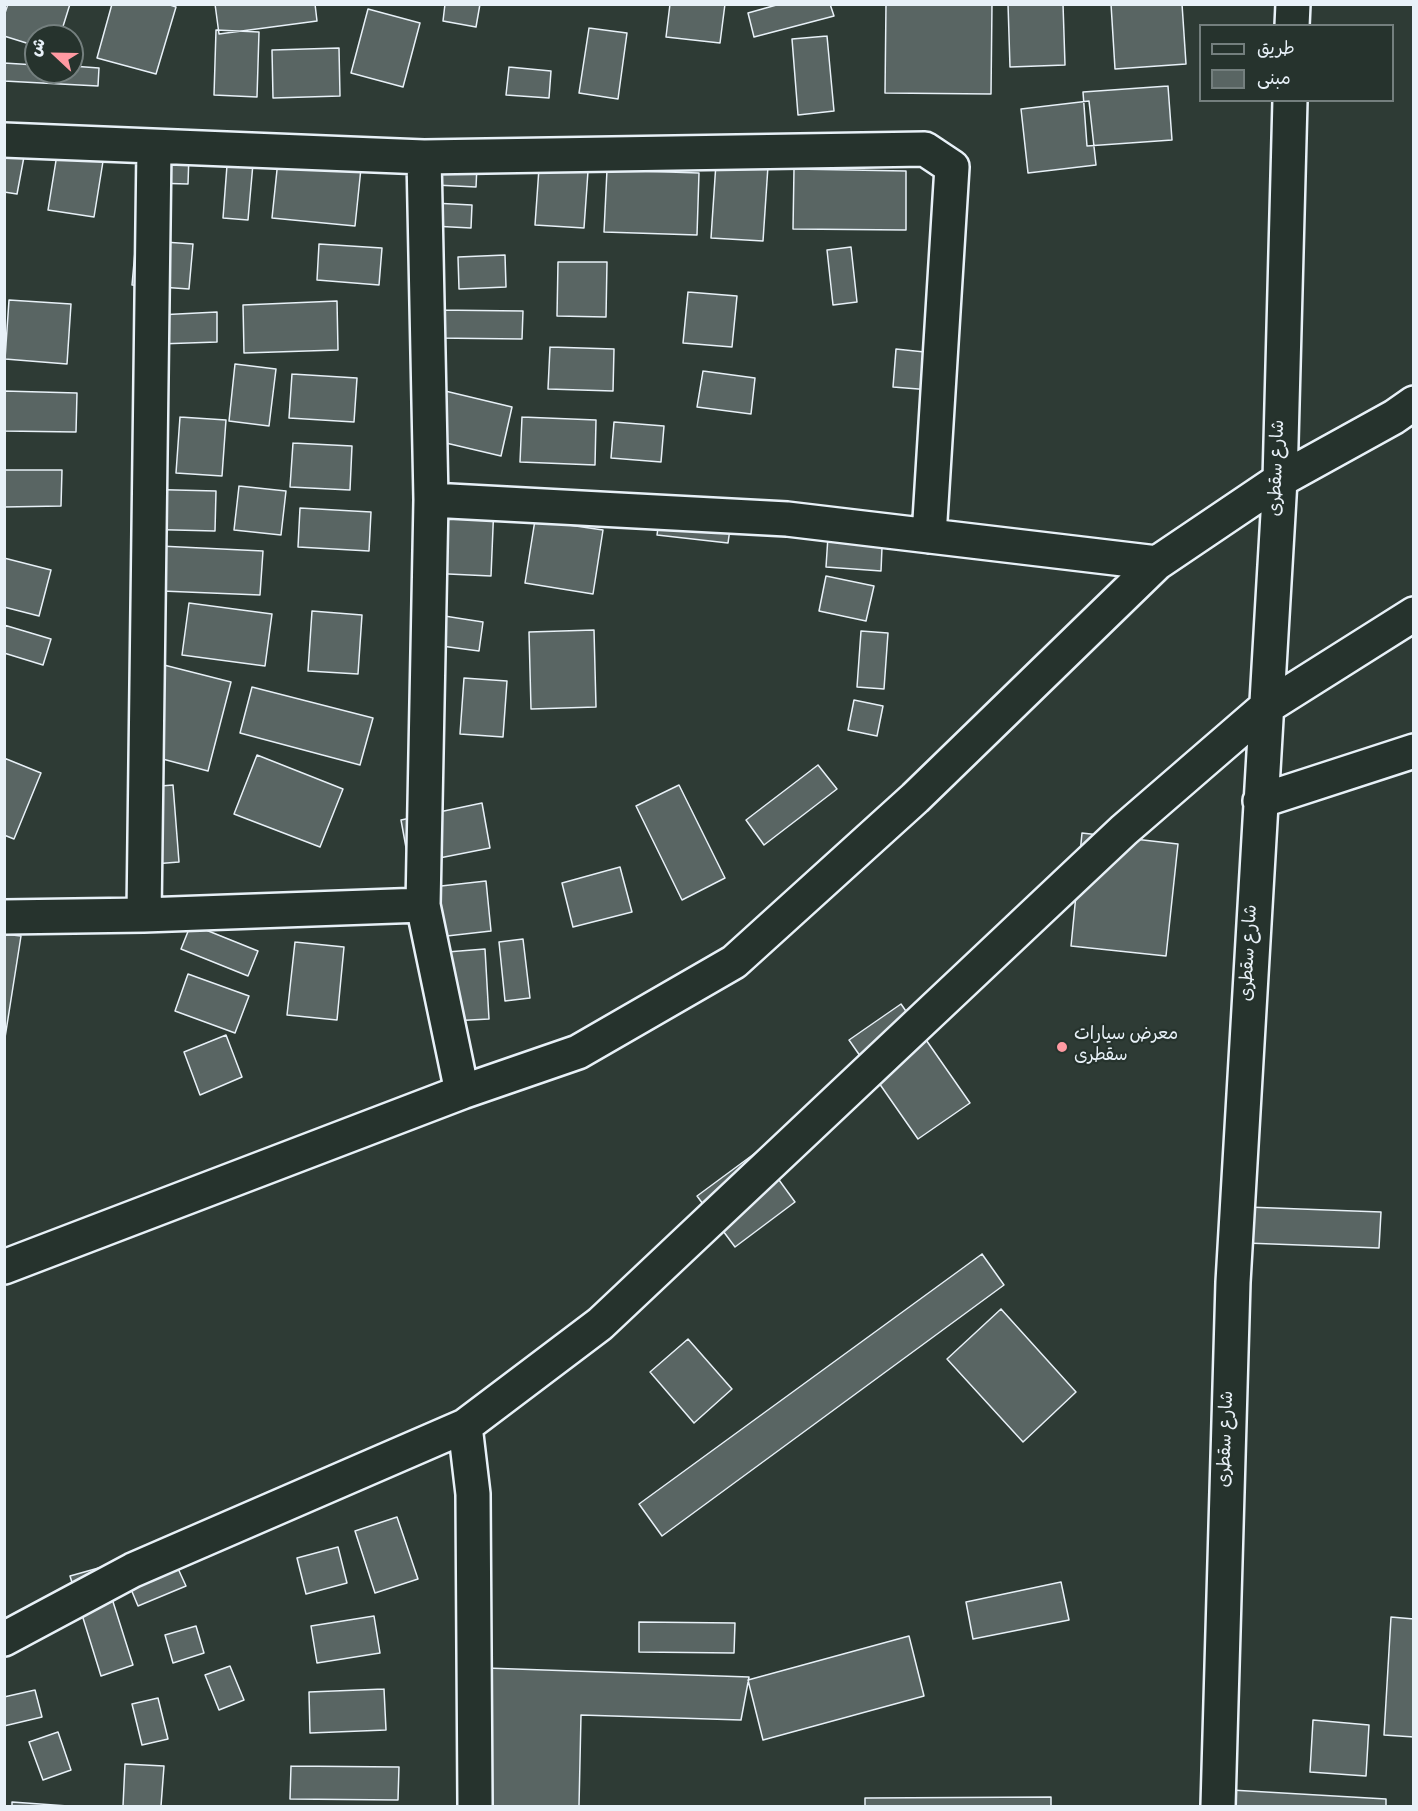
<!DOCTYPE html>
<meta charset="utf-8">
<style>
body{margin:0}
#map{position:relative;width:1418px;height:1811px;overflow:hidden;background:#2e3b35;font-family:Dekko,"Playpen Sans Arabic",sans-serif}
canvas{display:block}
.frame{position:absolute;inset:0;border:6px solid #e8f1f8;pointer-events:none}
.legend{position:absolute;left:1199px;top:24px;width:195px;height:78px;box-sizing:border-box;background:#26332d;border:2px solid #747f7e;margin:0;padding:8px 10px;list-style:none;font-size:18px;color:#e8f1f8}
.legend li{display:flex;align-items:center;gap:12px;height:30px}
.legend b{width:30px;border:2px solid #747f7e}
.north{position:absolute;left:24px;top:24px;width:60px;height:60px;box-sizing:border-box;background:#26332d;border:2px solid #747f7e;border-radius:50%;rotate:292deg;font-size:16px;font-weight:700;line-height:24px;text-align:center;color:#e8f1f8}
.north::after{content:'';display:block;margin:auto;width:21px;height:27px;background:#ff9aa2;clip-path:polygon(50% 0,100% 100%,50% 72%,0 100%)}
</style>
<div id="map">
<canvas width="1418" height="1811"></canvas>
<div class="frame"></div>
<ul class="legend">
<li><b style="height:8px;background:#26332d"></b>طريق</li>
<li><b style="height:16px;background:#596563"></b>مبنى</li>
</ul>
<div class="north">ش</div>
</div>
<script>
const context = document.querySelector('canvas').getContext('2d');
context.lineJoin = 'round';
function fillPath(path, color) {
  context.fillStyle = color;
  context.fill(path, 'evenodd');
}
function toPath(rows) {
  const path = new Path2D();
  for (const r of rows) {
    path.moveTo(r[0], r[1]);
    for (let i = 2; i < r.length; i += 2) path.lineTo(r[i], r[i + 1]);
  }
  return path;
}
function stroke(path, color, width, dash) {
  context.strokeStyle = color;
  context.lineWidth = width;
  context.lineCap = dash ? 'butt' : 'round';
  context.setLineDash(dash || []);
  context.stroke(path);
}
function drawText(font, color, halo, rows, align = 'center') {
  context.font = font + ' Dekko,"Playpen Sans Arabic",sans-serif';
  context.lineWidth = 4.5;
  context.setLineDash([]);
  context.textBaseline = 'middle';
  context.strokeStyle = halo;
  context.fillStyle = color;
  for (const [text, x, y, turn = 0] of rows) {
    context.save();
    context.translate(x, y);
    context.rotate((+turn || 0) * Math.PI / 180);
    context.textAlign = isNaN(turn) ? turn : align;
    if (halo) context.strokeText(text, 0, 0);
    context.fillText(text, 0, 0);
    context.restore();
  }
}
const building = toPath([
 [8,4,70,4,60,36,36,36,36,46,4,36,4,16,8,4],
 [112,4,167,4,176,7,156,74,97,58,112,4],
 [215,4,315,4,317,21,219,34,215,4],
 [445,4,480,4,476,27,443,21,445,4],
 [670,4,725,4,720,43,666,37,670,4],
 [780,4,830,4,834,16,754,37,748,13,780,4],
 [886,4,992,4,991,94,885,93,886,4],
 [1008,4,1063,4,1065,65,1010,67,1008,4],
 [1111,4,1182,4,1186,64,1115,69,1111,4],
 [368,9,420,23,403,87,351,73,368,9],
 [589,28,627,33,618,99,579,93,589,28],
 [216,30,259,32,257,97,214,95,216,30],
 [827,36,834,111,798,115,792,39,827,36],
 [339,48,340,96,273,98,272,50,339,48],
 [4,63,36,65,36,72,72,72,72,66,99,68,98,86,4,81,4,63],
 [509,67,551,71,549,98,506,95,509,67],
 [1168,86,1172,140,1087,146,1083,92,1168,86],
 [1089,101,1096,165,1028,173,1021,109,1089,101],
 [4,125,29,130,17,194,4,192,4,125],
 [229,139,255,141,248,220,223,218,229,139],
 [280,141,363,149,355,226,272,218,280,141],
 [59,142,105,149,94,217,48,210,59,142],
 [153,154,189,154,188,184,153,183,153,154],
 [540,154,589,157,584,228,535,225,540,154],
 [716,163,768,166,763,241,711,238,716,163],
 [416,164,477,166,476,187,415,184,416,164],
 [794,169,906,171,906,230,793,229,794,169],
 [607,170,699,173,697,235,604,232,607,170],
 [414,202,472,205,471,228,413,225,414,202],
 [136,240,193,244,189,289,132,285,136,240],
 [319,244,382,248,379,285,317,280,319,244],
 [851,247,857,302,833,305,827,250,851,247],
 [505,255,506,287,459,289,458,257,505,255],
 [558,262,607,262,606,317,557,316,558,262],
 [688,292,737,296,732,347,683,343,688,292],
 [9,300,71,304,67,364,5,359,9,300],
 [337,301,338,350,244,353,243,305,337,301],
 [436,310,523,311,522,339,435,338,436,310],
 [217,312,217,342,159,344,158,315,217,312],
 [550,347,614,349,613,391,548,389,550,347],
 [896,349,934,353,931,390,893,387,896,349],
 [235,364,276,369,269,426,229,421,235,364],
 [703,371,755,378,751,414,697,407,703,371],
 [292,374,357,378,354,422,289,418,292,374],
 [441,390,512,407,501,456,429,439,441,390],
 [4,391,77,393,76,432,4,431,4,391],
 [180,417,226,420,222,476,176,473,180,417],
 [522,417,596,420,595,465,520,462,522,417],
 [614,422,664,426,661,462,611,458,614,422],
 [293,443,352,446,350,490,290,487,293,443],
 [4,470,62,470,61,506,4,507,4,470],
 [239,486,286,491,281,535,234,530,239,486],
 [136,489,216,491,215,531,135,529,136,489],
 [431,502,494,504,491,576,427,573,431,502],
 [300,508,371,512,369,551,298,547,300,508],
 [660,514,731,522,728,543,657,535,660,514],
 [535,520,603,530,593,594,525,583,535,520],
 [829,521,883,524,881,571,826,567,829,521],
 [139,545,263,551,260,595,137,590,139,545],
 [4,558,51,570,39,616,4,607,4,558],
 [826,576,874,586,866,621,819,611,826,576],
 [189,603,272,614,265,666,182,655,189,603],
 [312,611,362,615,358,674,308,671,312,611],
 [438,615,483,622,479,651,434,645,438,615],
 [4,625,51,639,43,665,4,653,4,625],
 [594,630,596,707,531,709,529,632,594,630],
 [861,631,888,633,884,689,857,687,861,631],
 [160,664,231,682,208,771,136,752,160,664],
 [464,678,507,681,503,737,460,734,464,678],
 [252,687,373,718,360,765,240,733,252,687],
 [854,700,883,706,877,736,848,730,854,700],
 [257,755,343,789,320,847,234,814,257,755],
 [4,758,41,773,14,839,4,835,4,758],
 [818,765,837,789,764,845,746,820,818,765],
 [173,785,179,862,154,864,148,787,173,785],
 [679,785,725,878,682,900,636,806,679,785],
 [482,803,490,848,409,864,401,820,482,803],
 [1082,833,1178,844,1166,956,1071,946,1082,833],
 [620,867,632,912,573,927,562,883,620,867],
 [486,881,491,931,438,937,432,887,486,881],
 [191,924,258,951,248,976,181,949,191,924],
 [4,934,21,936,4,1044,4,934],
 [523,939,530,998,505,1001,499,942,523,939],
 [295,942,344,947,337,1020,287,1015,295,942],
 [485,949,489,1019,451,1021,447,952,485,949],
 [188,974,249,996,235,1033,175,1011,188,974],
 [901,1004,970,1103,918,1139,849,1040,901,1004],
 [226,1035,242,1077,200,1095,184,1052,226,1035],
 [758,1151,795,1202,735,1247,697,1196,758,1151],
 [1247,1207,1381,1212,1379,1248,1246,1243,1247,1207],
 [982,1254,1004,1285,662,1536,639,1504,982,1254],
 [1001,1309,1076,1392,1023,1442,947,1359,1001,1309],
 [688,1339,732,1389,694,1423,650,1372,688,1339],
 [397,1517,418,1579,375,1593,355,1531,397,1517],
 [338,1547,347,1583,306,1594,297,1558,338,1547],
 [175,1562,186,1586,138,1606,128,1582,175,1562],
 [102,1567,133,1665,101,1676,70,1576,102,1567],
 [1061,1582,1069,1620,973,1639,966,1602,1061,1582],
 [374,1616,380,1653,317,1663,311,1626,374,1616],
 [1391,1617,1414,1619,1414,1737,1384,1735,1391,1617],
 [639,1622,735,1623,734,1653,639,1652,639,1622],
 [196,1626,204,1653,173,1663,165,1635,196,1626],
 [909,1636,924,1696,763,1740,748,1680,909,1636],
 [230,1666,244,1700,219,1710,205,1675,230,1666],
 [486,1668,749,1677,741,1720,581,1715,579,1806,481,1806,486,1668],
 [384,1689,386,1730,310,1733,309,1692,384,1689],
 [35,1690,42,1717,4,1726,4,1697,35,1690],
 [158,1698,168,1739,142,1745,132,1704,158,1698],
 [1313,1720,1369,1725,1366,1776,1310,1772,1313,1720],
 [58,1732,71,1770,43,1780,29,1742,58,1732],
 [125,1764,164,1766,161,1806,123,1806,125,1764],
 [291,1766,399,1767,398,1800,290,1799,291,1766],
 [1214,1789,1386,1799,1386,1806,1213,1806,1214,1789],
 [1051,1797,1051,1806,865,1806,865,1798,1051,1797],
 [12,1802,68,1806,12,1806,12,1802]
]);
const minor = toPath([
 [1292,26,1293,4],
 [4,140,424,157,925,149,952,167,929,536],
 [424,157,431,500,423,905,462,1092],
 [431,500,787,519,1157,563],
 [1260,801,1414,751],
 [144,915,154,147],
 [4,917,144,915,423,905],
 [4,1267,462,1092,578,1052,734,962,915,798,1157,563,1280,480,1394,417,1414,403],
 [465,1426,473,1494,475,1806],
 [4,1639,133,1570,465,1426,600,1324,1124,830,1265,708,1414,614],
 [1218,1806,1233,1282,1280,480,1290,100]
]);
const markers = [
 [1062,1047,6,"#ff9aa2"]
];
const streetNames = [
 ["شارع سقطرى",1279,468,-88],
 ["شارع سقطرى",1251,953,-87],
 ["شارع سقطرى",1228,1439,-88]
];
const poiNames = [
 ["معرض سيارات",1074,1037],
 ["سقطرى",1074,1058]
];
fillPath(building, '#596563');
stroke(building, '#e8f1f8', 1.5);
stroke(minor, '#e8f1f8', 38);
stroke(minor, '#26332d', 33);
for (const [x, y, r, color] of markers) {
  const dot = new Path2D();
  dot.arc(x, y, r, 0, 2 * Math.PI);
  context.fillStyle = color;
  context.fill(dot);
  stroke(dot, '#26332d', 2);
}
drawText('18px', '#e8f1f8', '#26332d', streetNames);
drawText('18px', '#e8f1f8', '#26332d', poiNames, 'left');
</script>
